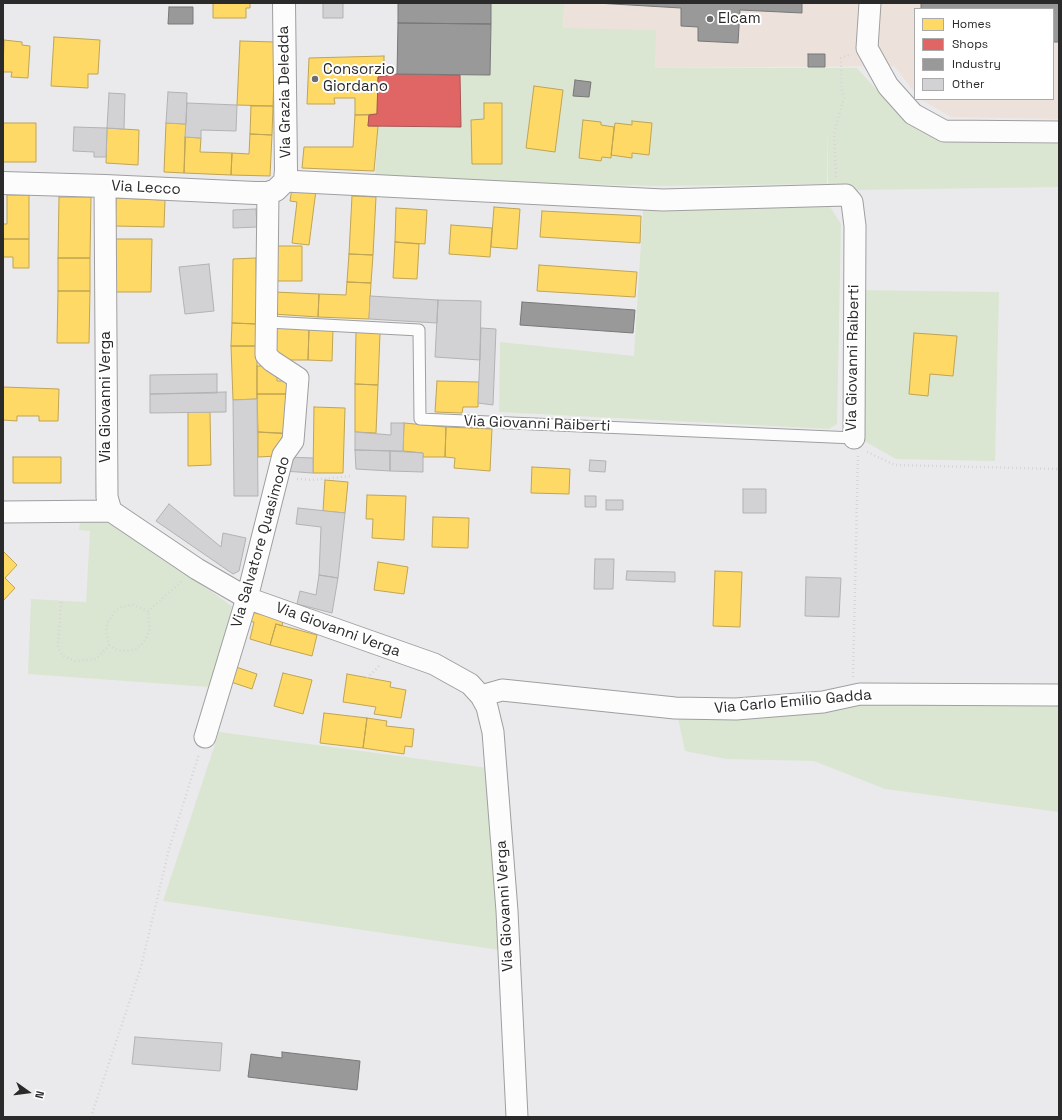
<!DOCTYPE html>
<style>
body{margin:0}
#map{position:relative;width:1062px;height:1120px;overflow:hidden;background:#eaeaec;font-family:"Space Grotesk",sans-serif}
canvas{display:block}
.frame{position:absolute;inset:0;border:4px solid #2a2a2b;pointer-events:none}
.legend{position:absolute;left:914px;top:8px;width:140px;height:92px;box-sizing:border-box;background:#fff;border:1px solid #aaa;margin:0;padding:5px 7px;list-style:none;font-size:12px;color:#2a2a2b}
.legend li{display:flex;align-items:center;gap:8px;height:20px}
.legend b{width:20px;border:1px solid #aaa}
.north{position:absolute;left:8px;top:1072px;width:40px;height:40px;-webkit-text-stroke:3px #fff;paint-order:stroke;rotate:104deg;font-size:11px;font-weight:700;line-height:16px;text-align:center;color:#2a2a2b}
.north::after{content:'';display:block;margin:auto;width:14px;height:18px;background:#2a2a2b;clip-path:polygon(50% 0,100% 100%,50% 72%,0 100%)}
</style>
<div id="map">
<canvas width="1062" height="1120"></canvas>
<div class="frame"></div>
<ul class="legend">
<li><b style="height:11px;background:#ffd966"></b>Homes</li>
<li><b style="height:11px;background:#e06666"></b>Shops</li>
<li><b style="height:11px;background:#999"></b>Industry</li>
<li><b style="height:11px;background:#d2d1d3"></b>Other</li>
</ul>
<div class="north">N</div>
</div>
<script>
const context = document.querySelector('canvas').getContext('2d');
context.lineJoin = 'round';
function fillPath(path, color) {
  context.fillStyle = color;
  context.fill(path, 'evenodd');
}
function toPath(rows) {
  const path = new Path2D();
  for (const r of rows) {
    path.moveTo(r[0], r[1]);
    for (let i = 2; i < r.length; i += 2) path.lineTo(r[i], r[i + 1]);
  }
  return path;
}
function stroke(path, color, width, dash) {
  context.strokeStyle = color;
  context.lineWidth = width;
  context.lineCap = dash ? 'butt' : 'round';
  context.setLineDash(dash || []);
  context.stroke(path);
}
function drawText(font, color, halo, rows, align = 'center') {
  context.font = font + ' "Space Grotesk",sans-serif';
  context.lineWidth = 4;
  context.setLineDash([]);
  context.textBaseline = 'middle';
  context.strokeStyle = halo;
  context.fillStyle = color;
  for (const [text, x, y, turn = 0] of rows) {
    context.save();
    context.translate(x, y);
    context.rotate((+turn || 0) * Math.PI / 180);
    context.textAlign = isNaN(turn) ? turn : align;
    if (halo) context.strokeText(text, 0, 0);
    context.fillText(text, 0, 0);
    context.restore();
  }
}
const industrial = toPath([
 [564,3,1059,3,1059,119,951,117,920,99,1053,99,1053,9,915,9,915,93,894,66,655,68,563,28]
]);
const green = toPath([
 [491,3,564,3,563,28,656,30,655,68,857,68,906,122,946,142,1059,144,1059,187,857,190,828,185,828,120,827,184,656,186,375,179,378,126,460,127,460,75,490,75],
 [812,204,829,205,841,224,837,424,829,429,499,412,500,342,634,356,643,210],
 [856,290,999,292,995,461,896,459,850,433],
 [80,522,108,523,134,534,234,608,209,687,28,674,31,599,86,602,90,531,79,530],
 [1059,702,1059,812,885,789,814,761,726,759,685,751,678,718,858,703],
 [219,732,488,768,500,950,163,901]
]);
const homes = toPath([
 [213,3,250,3,250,8,246,8,246,18,213,18,213,3],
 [54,37,100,40,98,74,88,74,88,88,51,86,54,37],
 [4,40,22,42,22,45,30,46,28,78,11,77,12,72,3,72,4,40],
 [240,41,275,42,273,106,237,105,240,41],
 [384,56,384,76,378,77,377,114,355,115,355,98,334,98,335,104,307,104,309,58,384,56],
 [534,86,563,90,555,152,526,148,534,86],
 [484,103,502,103,502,164,472,164,471,120,484,119,484,103],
 [251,106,273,106,272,135,250,134,251,106],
 [355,115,369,115,368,126,378,126,374,171,302,168,304,147,353,147,355,115],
 [583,120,601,122,601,125,614,127,611,158,602,157,601,161,579,158,583,120],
 [632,121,652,123,649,155,632,153,632,158,611,155,615,123,632,125,632,121],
 [3,123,36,123,36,162,3,162,3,123],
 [166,123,186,124,184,173,164,172,166,123],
 [107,128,139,130,138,165,106,163,107,128],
 [250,134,272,135,270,176,231,175,232,153,249,154,250,134],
 [185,137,201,138,200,152,232,153,231,175,184,173,185,137],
 [292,188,316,190,309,245,292,243,297,202,290,201,292,188],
 [7,195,29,195,29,239,3,239,3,224,7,224,7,195],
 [352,196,376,197,373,255,349,254,352,196],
 [59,197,91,197,90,258,58,258,59,197],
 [116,198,165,200,164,227,115,226,116,198],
 [494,207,520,209,517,249,491,247,494,207],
 [396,208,427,210,425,244,395,242,396,208],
 [542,211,641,216,640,243,540,237,542,211],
 [451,225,492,228,490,257,449,254,451,225],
 [3,239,29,239,29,268,13,268,13,257,3,257,3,239],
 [115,239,152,239,151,292,115,292,115,239],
 [395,242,419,244,417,279,393,278,395,242],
 [273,246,302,246,302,281,273,281,273,246],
 [349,254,373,255,371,283,347,282,349,254],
 [58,258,90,258,90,291,58,291,58,258],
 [256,258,257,324,232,323,233,259,256,258],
 [539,265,637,272,635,297,537,291,539,265],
 [347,282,371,283,369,319,318,317,319,294,346,295,347,282],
 [58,291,90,291,89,343,57,343,58,291],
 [274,292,319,294,318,317,273,314,274,292],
 [232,323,257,324,257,346,231,346,232,323],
 [275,328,309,329,308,360,274,360,275,328],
 [309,329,333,329,332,361,308,360,309,329],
 [356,332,380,333,378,385,355,384,356,332],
 [914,333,957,336,953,376,930,374,928,396,909,394,914,333],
 [231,346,257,346,257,399,233,400,231,346],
 [257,366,277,366,277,381,287,381,287,394,257,394,257,366],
 [437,381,479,382,478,407,463,407,462,413,435,412,437,381],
 [355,384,378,385,376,433,355,432,355,384],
 [3,387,59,389,58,421,39,421,39,416,17,416,17,421,3,420,3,387],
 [257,394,287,394,288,434,258,432,257,394],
 [314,407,345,408,343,473,313,473,314,407],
 [188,412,210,412,211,465,188,466,188,412],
 [404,423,446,427,445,457,423,457,423,453,403,451,404,423],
 [446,427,492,429,490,471,454,468,455,458,445,457,446,427],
 [258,432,283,433,284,445,277,456,258,457,258,432],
 [13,457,61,457,61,483,13,483,13,457],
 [532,467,570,469,569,494,531,493,532,467],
 [325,480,348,482,345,513,323,511,325,480],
 [367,495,406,496,404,540,372,538,373,519,366,519,367,495],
 [433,517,469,518,468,548,432,547,433,517],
 [3,551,17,565,5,578,15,588,3,601,3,551],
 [378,562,408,567,404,594,374,590,378,562],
 [715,571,742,572,740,627,713,626,715,571],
 [251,612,283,620,282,626,276,624,270,645,250,639,254,622,248,621,251,612],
 [276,624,317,635,312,656,270,645,276,624],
 [233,666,257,674,252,689,228,681,233,666],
 [283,673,312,680,303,714,274,706,283,673],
 [347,674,391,682,390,687,406,690,401,718,374,714,376,707,343,702,347,674],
 [324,713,367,718,363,748,320,743,324,713],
 [367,718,387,721,386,726,414,729,412,747,405,746,404,754,363,748,367,718]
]);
const shops = toPath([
 [397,74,460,75,461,127,368,126,369,115,377,114,378,77,397,74]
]);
const industry = toPath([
 [398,3,491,3,491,24,398,23,398,3],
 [596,3,802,3,802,13,740,10,738,43,698,41,698,27,681,26,681,8,596,3],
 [921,3,1059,3,1059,42,1053,42,1053,9,921,9,921,3],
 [169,7,193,7,193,24,168,24,169,7],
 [398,23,491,24,490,75,397,74,398,23],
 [808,54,825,54,825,67,808,67,808,54],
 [575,80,591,82,589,97,573,96,575,80],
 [522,302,635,310,633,333,520,325,522,302],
 [282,1052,360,1061,357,1090,248,1077,251,1054,282,1058,282,1052]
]);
const building = toPath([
 [323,3,343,3,343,18,323,18,323,3],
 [168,92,187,93,186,124,166,123,168,92],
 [109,93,125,94,124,129,107,128,109,93],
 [187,103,237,105,236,131,201,130,201,138,185,137,187,103],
 [74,127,107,128,106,157,94,157,94,152,73,151,74,127],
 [256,209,257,227,233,228,233,210,256,209],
 [209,264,214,311,185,314,179,267,209,264],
 [370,296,438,300,437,323,369,319,370,296],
 [438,300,481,301,480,360,435,357,438,300],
 [481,328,496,329,493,405,478,403,481,328],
 [217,374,217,393,150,394,150,375,217,374],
 [226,392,226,412,150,413,150,394,226,392],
 [257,399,258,496,234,496,233,400,257,399],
 [391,423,404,423,403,451,355,450,355,432,391,435,391,423],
 [355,450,390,451,390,471,356,469,355,450],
 [390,451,423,453,423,472,390,471,390,451],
 [285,457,313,458,313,473,283,471,285,457],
 [590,460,606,461,605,472,589,471,590,460],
 [743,489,766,489,766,513,743,513,743,489],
 [585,496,596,496,596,507,585,507,585,496],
 [606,500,623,500,623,510,606,510,606,500],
 [169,504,221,547,223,533,246,538,239,571,233,574,156,521,169,504],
 [298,508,345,513,338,578,319,575,321,527,296,524,298,508],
 [595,559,614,559,613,589,594,589,595,559],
 [627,571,675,572,675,582,626,580,627,571],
 [319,575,338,578,332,613,297,604,300,591,316,595,319,575],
 [806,577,841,578,839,617,805,616,806,577],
 [135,1037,222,1043,220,1071,132,1064,135,1037]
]);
const path = toPath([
 [836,177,834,133,844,98,841,87,841,58,849,55],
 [867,452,895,465,1059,469],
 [297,479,312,480,352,476],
 [61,602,58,647,63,656,75,661,96,659,109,645,106,632,107,624,115,611,122,607,133,605,148,611,182,581],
 [109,645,117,650,126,651,136,649,142,644,146,639,150,628,148,611],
 [853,677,858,456],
 [367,678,380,665],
 [91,1117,141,967,169,849,199,754]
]);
const service = toPath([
 [268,322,419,330,420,419,854,438]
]);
const minor = toPath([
 [870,3,867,48,888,86,913,114,944,131,1059,132],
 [285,181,663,200,846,195,852,202,855,226,854,438],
 [105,186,107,497,111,511,197,569,247,598,434,664,470,684,481,696,487,707,493,732,507,911,517,1117],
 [3,512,111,511],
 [481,696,502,690,675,708,736,709,823,702,860,694,1059,695],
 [205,737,247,598,283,455,293,441,298,378,272,361,266,355,268,193]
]);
const tertiary = toPath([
 [3,183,105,186,255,193,268,193,276,190,285,181,286,170,284,3]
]);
const markers = [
 [710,19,4,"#6d6d6f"],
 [315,79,4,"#6d6d6f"]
];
const poiNames = [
 ["Elcam",718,19],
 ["Consorzio",323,70],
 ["Giordano",323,87]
];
const streetNames = [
 ["Via Grazia Deledda",285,92,-91],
 ["Via Lecco",146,188,3],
 ["Via Giovanni Raiberti",853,358,-89],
 ["Via Giovanni Verga",106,397,-90],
 ["Via Giovanni Raiberti",537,424,2],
 ["Via Salvatore Quasimodo",261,542,-74],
 ["Via Giovanni Verga",338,630,20],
 ["Via Carlo Emilio Gadda",793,702,-5],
 ["Via Giovanni Verga",505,906,-93]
];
fillPath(industrial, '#ede2db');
fillPath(green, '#dae6d2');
fillPath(homes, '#ffd966');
stroke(homes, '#bfa454', 1);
fillPath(shops, '#e06666');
stroke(shops, '#a95454', 1);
fillPath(industry, '#999');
stroke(industry, '#787878', 1);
fillPath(building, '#d2d1d3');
stroke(building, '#b2b2b3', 1);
stroke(service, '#9f9fa1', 13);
stroke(minor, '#9f9fa1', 23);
stroke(tertiary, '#9f9fa1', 24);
stroke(path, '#d5d5d6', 2.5, [1, 3]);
stroke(service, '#fcfcfc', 11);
stroke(minor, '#fcfcfc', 21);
stroke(tertiary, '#fcfcfc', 22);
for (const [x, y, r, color] of markers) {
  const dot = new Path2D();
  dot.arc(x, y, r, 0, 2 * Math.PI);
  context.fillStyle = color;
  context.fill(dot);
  stroke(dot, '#fff', 1.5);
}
drawText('15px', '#2a2a2b', '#fff', poiNames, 'left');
drawText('15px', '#2a2a2b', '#fff', streetNames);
</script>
